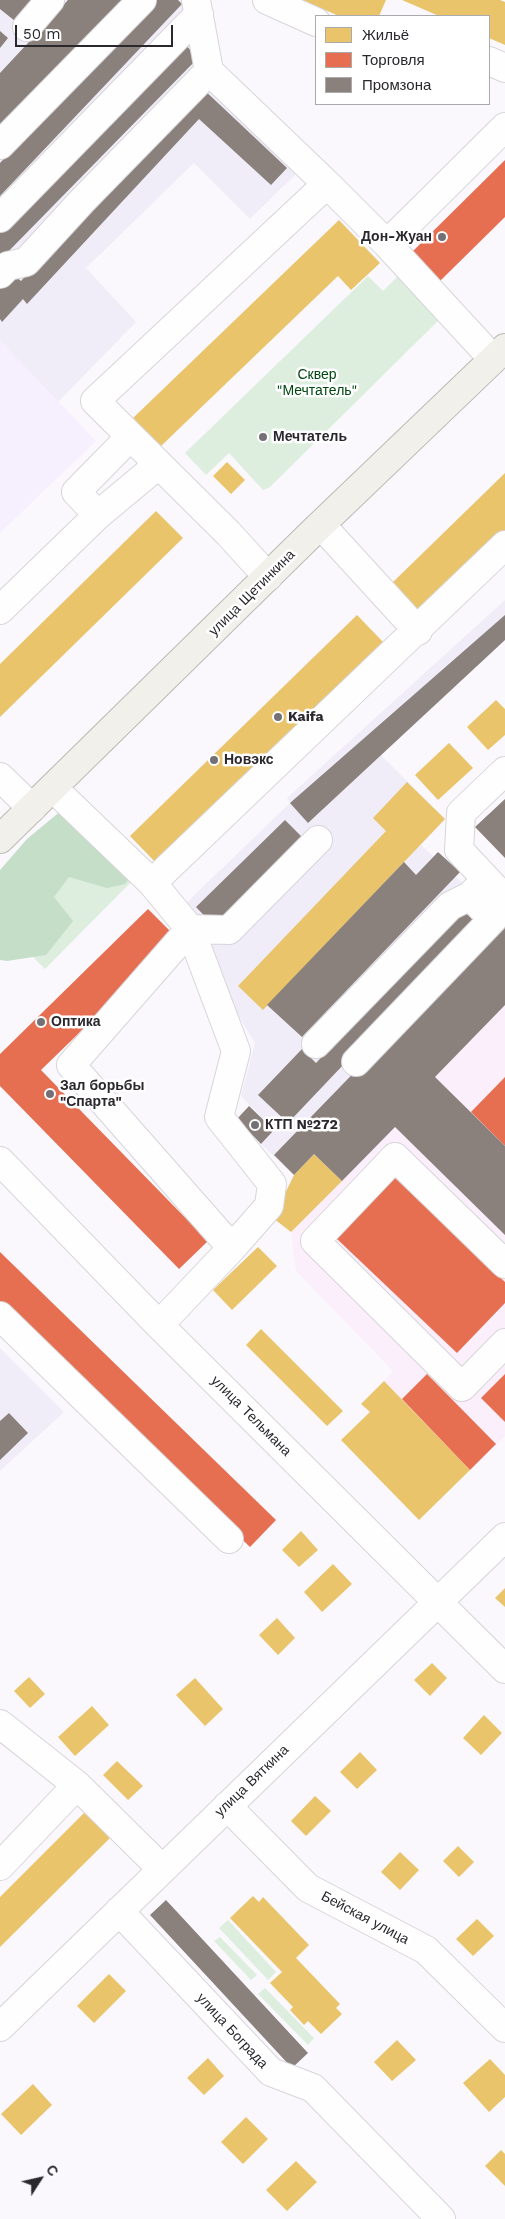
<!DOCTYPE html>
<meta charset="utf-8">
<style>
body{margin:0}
#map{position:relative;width:505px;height:2219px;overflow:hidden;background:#faf8fd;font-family:"Work Sans",sans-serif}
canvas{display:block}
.legend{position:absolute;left:315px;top:15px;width:175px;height:90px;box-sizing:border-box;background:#fff;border:1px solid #aaa9ab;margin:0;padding:6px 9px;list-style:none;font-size:15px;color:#2a272d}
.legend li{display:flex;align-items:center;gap:10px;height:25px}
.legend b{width:25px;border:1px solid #aaa9ab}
.north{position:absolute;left:15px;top:2154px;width:50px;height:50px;-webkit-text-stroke:4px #fff;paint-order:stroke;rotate:55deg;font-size:14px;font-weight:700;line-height:20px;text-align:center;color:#2a272d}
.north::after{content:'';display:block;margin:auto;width:18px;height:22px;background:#2a272d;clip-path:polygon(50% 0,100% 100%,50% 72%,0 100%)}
.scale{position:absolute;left:15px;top:25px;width:158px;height:22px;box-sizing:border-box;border:2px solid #2a272d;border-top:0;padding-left:6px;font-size:15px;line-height:18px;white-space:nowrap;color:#2a272d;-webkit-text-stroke:4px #fff;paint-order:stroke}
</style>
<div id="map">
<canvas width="505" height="2219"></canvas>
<ul class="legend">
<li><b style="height:14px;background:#e9c46a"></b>Жильё</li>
<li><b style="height:14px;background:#e76f51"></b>Торговля</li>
<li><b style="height:14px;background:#8a817c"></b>Промзона</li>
</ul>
<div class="north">С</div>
<div class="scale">50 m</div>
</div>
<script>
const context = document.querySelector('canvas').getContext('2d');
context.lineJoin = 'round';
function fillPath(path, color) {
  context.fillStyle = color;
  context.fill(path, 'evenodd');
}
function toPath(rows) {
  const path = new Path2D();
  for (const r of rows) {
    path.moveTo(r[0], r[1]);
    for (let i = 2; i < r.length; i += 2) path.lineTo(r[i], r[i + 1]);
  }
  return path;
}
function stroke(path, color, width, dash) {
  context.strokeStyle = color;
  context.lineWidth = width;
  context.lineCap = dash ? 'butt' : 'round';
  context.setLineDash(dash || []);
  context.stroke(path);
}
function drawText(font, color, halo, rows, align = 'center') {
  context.font = font + ' "Work Sans",sans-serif';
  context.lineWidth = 5;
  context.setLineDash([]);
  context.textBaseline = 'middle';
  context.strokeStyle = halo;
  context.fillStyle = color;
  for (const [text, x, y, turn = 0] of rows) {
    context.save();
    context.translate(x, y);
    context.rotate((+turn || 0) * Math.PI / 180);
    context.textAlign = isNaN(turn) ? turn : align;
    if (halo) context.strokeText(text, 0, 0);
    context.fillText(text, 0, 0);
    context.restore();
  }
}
const commercial = toPath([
 [505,953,505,1436,470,1470,384,1381,393,1371,296,1271,291,1232,273,1218,294,1175]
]);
const industrial = toPath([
 [0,0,183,0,206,79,299,171,250,219,194,163,86,268,136,322,54,406,0,350],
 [505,600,505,640,381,755,445,819,421,845,505,921,294,1175,261,1144,274,1130,241,1096,255,1043,222,989,186,903,290,803,287,798],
 [0,1348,64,1412,0,1471]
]);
const built = toPath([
 [0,340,96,441,0,533]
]);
const green = toPath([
 [402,272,444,315,270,487,263,490,229,453,206,475,185,453,368,276,383,291],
 [103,841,138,875,45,969,10,934],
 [228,1920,276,1972,268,1980,219,1928],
 [220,1937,257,1975,251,1980,214,1941],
 [265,1988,314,2038,308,2045,258,1994]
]);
const forest = toPath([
 [68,805,140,864,125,884,107,888,69,877,54,897,73,921,46,955,7,961,0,960,0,870,27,839]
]);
const homes = toPath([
 [302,0,386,0,379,16,339,16],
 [402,0,500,0,505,2,505,45,489,38,489,16,439,16],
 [339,220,380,263,351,290,338,276,160,447,133,418],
 [227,462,245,480,231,494,213,476],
 [505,473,505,530,419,614,391,584],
 [156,511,183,538,0,717,0,664],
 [357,615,385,644,158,865,130,836],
 [496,700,505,709,505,735,488,750,467,727],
 [449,743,473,768,438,800,415,775],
 [407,782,445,819,263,1010,238,986,386,831,373,818],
 [314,1154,342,1181,291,1232,273,1218,294,1175],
 [258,1247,277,1266,232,1310,213,1290],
 [261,1329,343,1411,327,1426,246,1345],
 [384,1381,470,1470,419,1520,341,1440,370,1412,361,1404],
 [301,1531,318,1550,299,1567,282,1550],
 [333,1564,352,1584,322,1612,304,1592],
 [505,1588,505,1607,495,1598],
 [277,1618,295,1638,278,1655,259,1635],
 [432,1663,447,1678,430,1696,414,1680],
 [29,1677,45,1694,30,1708,14,1691],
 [195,1678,223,1709,205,1726,176,1695],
 [92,1706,109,1725,75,1756,58,1737],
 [484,1715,502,1733,481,1755,463,1738],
 [360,1752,377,1770,357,1789,340,1772],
 [117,1761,143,1786,128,1800,103,1775],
 [315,1796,331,1811,306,1836,291,1821],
 [85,1812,110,1838,0,1947,0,1897],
 [458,1846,474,1862,459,1877,443,1861],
 [400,1852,419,1870,400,1890,381,1872],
 [253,1896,259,1902,263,1897,309,1945,296,1958,340,2004,336,2008,342,2014,321,2034,308,2021,304,2025,290,2010,293,2007,270,1983,282,1972,230,1918],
 [477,1919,494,1936,473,1956,456,1939],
 [109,1974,126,1991,94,2023,77,2006],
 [397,2040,416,2060,392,2081,374,2062],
 [208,2058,224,2076,204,2095,187,2078],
 [490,2059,505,2075,505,2097,489,2112,463,2083],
 [33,2084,52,2105,21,2135,1,2114],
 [246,2117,268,2139,243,2164,221,2142],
 [501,2150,505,2154,505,2186,485,2166],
 [296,2161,317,2182,287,2211,266,2190]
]);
const shops = toPath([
 [505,160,505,217,439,282,411,253],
 [148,909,177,938,41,1070,208,1241,179,1269,0,1086,0,1054],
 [505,1077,505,1146,471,1112],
 [394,1177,505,1282,505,1303,457,1353,336,1238],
 [0,1252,276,1520,250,1547,0,1305],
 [427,1374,496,1444,470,1470,402,1399],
 [505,1374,505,1422,481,1398]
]);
const industry = toPath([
 [0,0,33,0,15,21,0,9],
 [68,0,126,0,0,134,0,73],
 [154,0,178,0,182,4,0,196,0,163],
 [0,31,8,38,0,48],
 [182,41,198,58,0,260,0,227],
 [201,87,287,168,271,185,199,119,27,304,23,299,2,322,0,319,0,283,10,272,21,281],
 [505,615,505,640,308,823,290,803],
 [505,799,505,858,475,827],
 [285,820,305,840,216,928,196,907],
 [438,852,460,872,302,1037,267,1005,404,862,416,875],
 [462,909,477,924,288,1123,258,1095,302,1049,316,1063],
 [503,919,505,921,505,1005,435,1077,505,1146,505,1235,395,1127,342,1181,314,1154,294,1175,274,1155],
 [249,1106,274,1130,261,1144,237,1119],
 [9,1413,28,1433,0,1460,0,1421],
 [166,1900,308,2053,292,2068,150,1915]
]);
const minor = toPath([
 [196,0,209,71,327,184,95,401,228,533,268,577],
 [267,0,316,22],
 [27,27,50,0],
 [489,61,505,68],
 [0,145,142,0],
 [327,184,387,244,493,359],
 [0,218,199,14],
 [387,244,505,127],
 [0,274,8,266,26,262,82,201,209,71],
 [98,515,76,492,130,437],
 [321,525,418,631],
 [0,610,98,515,158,465],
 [505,771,461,813,459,850,505,899],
 [0,777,32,808],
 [53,788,152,883,190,929,236,1051,219,1117,272,1184,269,1206,232,1248],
 [152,883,505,545],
 [316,1044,450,906,470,896],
 [356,1062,493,919,470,896,486,879],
 [0,1161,159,1325,505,1669],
 [505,1264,395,1157,315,1241,462,1387,505,1343],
 [0,1316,229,1539],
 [159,1325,232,1248,71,1065,190,929,229,930,318,840],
 [0,1724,77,1785,162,1869],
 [227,1806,308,1888,426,1950,505,2028],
 [0,1866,77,1785],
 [119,1911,271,2072,313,2088,441,2219],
 [0,2027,505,1537]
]);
const major = toPath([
 [0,839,313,532,505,348]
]);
const markers = [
 [442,237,5,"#737076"],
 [263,437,5,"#737076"],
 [278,717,5,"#737076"],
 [214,760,5,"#737076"],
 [41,1022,5,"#737076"],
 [50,1094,5,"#737076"],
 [255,1125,5,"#737076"]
];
const poiNames = [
 ["Дон-Жуан",432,237,"right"],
 ["Мечтатель",273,437],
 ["Kaifa",288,717],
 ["Новэкс",224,760],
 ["Оптика",51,1022],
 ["Зал борьбы",60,1086],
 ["\"Спарта\"",60,1102],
 ["КТП №272",265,1125]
];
const parkNames = [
 ["Сквер",317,375],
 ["\"Мечтатель\"",317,391]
];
const streetNames = [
 ["улица Щетинкина",252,593,-45],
 ["улица Тельмана",251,1416,45],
 ["улица Вяткина",252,1781,-44],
 ["Бейская улица",365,1918,28],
 ["улица Бограда",232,2031,47]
];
fillPath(commercial, '#faeffa');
fillPath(industrial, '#f0edf9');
fillPath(built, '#f6effe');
fillPath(green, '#ddeedf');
fillPath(forest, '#c5dec8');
fillPath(homes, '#e9c46a');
fillPath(shops, '#e76f51');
fillPath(industry, '#8a817c');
stroke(minor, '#d7d5d9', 30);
stroke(major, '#bbbab3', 30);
stroke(minor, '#fefeff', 28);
stroke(major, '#f1f0eb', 28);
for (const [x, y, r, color] of markers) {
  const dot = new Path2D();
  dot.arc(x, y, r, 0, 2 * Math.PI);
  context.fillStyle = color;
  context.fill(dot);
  stroke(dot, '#fff', 2);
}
drawText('bold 14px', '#2a272d', '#fff', poiNames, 'left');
drawText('14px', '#004810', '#fff', parkNames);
drawText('14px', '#2a272d', '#fff', streetNames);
</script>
